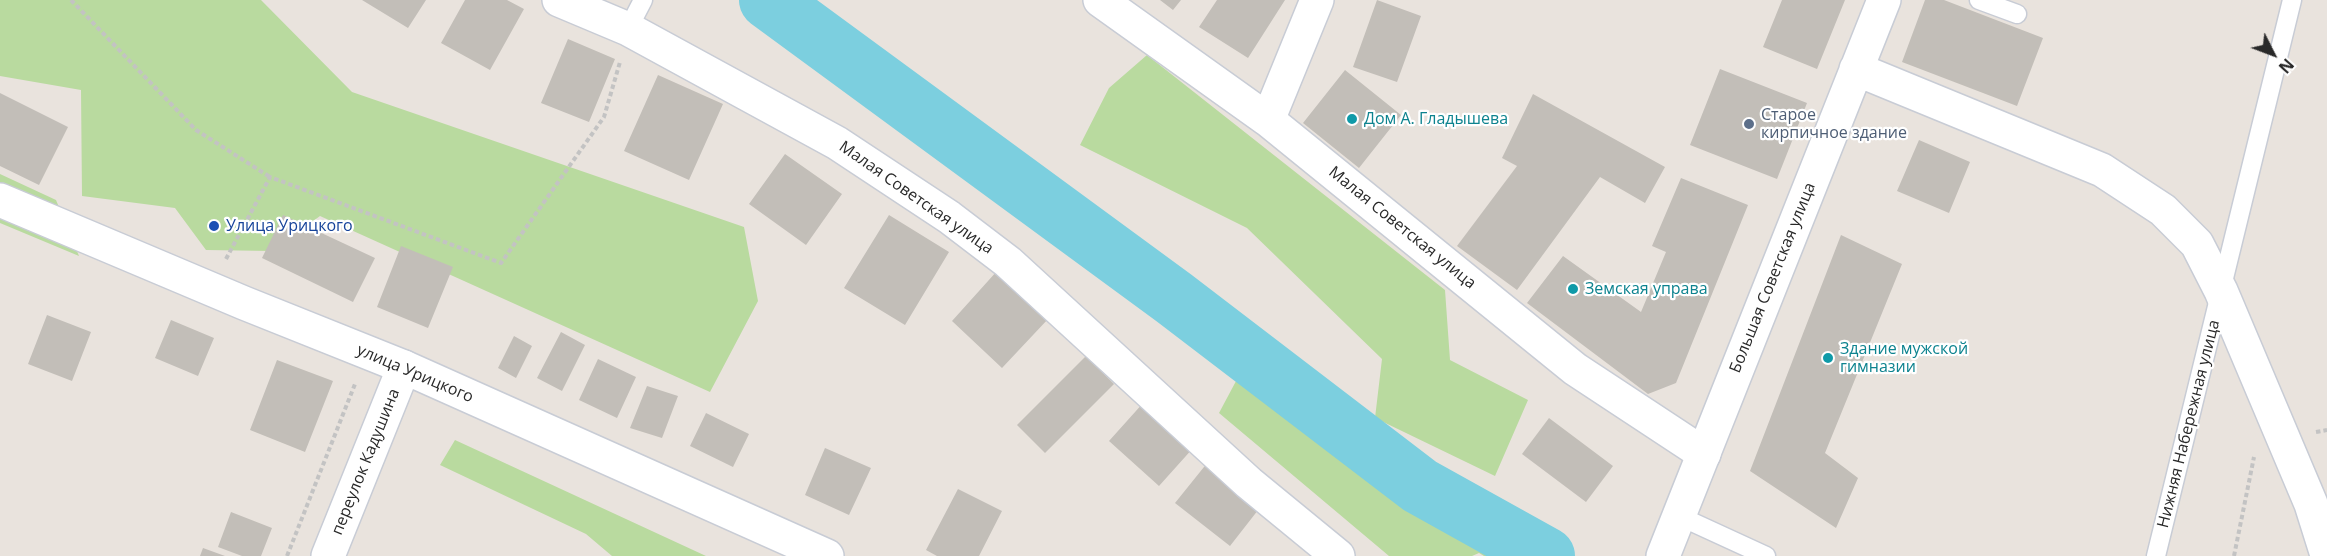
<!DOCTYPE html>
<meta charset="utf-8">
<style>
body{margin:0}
#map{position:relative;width:2327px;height:556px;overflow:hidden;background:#e9e3dd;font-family:"Open Sans",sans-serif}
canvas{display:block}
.north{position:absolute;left:2243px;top:24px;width:60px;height:60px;-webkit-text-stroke:4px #fff;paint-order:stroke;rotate:132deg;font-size:16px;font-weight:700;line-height:24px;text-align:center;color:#292929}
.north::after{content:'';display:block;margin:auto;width:21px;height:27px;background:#292929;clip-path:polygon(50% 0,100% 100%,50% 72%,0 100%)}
</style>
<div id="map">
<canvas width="2327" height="556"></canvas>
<div class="north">N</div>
</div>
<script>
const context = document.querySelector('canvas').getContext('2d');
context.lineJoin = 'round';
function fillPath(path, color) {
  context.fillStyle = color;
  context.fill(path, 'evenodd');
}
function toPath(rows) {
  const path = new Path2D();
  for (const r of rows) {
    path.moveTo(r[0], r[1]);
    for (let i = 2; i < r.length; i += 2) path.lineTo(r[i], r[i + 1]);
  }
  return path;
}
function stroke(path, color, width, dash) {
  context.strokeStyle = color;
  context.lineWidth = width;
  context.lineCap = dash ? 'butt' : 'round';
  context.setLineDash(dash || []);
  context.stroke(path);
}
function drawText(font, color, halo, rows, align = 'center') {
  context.font = font + ' "Open Sans",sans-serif';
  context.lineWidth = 4.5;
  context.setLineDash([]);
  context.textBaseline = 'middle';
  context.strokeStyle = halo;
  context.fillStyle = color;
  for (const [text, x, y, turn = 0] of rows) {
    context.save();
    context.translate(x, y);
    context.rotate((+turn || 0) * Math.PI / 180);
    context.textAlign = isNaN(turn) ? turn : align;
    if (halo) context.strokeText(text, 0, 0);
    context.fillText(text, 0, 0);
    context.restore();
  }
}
const green = toPath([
 [0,0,261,0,352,92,744,227,758,301,710,392,320,216,272,251,206,250,175,208,82,196,81,90,0,76],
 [1147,55,1445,290,1450,360,1528,400,1495,476,1375,418,1382,359,1247,228,1080,145,1109,88],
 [0,174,56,200,79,256,0,223],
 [1243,368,1447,515,1525,556,1484,556,1479,553,1472,556,1389,556,1219,413],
 [455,440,706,556,612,556,586,534,440,465]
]);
const river = toPath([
 [768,0,1174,298,1420,486,1546,556]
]);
const building = toPath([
 [362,0,426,0,408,28],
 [465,0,507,0,524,9,490,70,441,43],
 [1160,0,1181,0,1173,10],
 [1217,0,1285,0,1248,58,1199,27],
 [1377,0,1421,16,1397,82,1353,67],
 [1782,0,1845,0,1817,69,1763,47],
 [1925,0,1944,0,2043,38,2017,106,1902,62],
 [568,39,615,59,589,122,541,103],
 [1720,69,1807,103,1777,179,1690,145],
 [1345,70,1401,115,1359,168,1303,123],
 [658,75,723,104,689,180,624,151],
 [0,93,68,127,39,185,0,166],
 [1533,94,1665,167,1645,203,1600,177,1517,290,1457,246,1517,166,1502,158],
 [1919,140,1970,162,1949,213,1897,191],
 [785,154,842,194,806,245,749,204],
 [1681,178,1748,205,1676,383,1648,394,1527,303,1563,256,1641,312,1666,252,1652,246],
 [283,215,375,258,353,302,262,258],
 [889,215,949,252,905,325,844,288],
 [1841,235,1902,264,1825,453,1858,478,1836,528,1750,471],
 [401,246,453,267,428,328,377,307],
 [997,271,1049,318,1002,368,952,321],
 [47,315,91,332,72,381,28,364],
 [171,320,214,338,198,376,155,358],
 [561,332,585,345,562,391,537,378],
 [514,336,532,346,516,378,498,368],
 [1086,356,1114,384,1045,453,1017,425],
 [598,359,636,377,617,418,579,400],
 [277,360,333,381,305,452,250,430],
 [647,386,678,396,662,438,630,428],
 [1144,402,1194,447,1159,486,1109,441],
 [706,413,749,434,733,467,690,446],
 [1549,418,1613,466,1586,502,1522,454],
 [825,448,871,468,849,515,805,495],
 [1208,462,1262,505,1230,546,1175,503],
 [958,489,1002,511,979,556,937,556,926,550],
 [231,512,272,528,261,556,242,556,218,547],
 [203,548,225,556,200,556]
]);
const path = toPath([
 [71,0,196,130,270,177],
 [226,259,270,177,501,263,604,117,620,62],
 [2316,432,2327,430],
 [287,556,355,384],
 [2234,556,2254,457]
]);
const service = toPath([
 [1979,0,2017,14],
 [628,29,643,0],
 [1679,516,1766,556],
 [2156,556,2292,0]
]);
const minor = toPath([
 [559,0,628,29,837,143,949,217,1008,262,1249,483,1338,556],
 [1100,0,1268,120,1575,369,1704,454],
 [1268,120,1317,0],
 [328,556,404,367]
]);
const secondary = toPath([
 [1856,69,2102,170,2163,210,2197,244,2221,291,2311,504,2327,555],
 [0,200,244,303,404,367,827,556],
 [1663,556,1884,0]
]);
const markers = [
 [1352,119,6,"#0f9aa8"],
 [1749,124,6,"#5c6f8a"],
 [214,226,6,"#1a4fb4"],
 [1573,289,6,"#0f9aa8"],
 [1828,358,6,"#0f9aa8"]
];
const serviceNames = [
 ["Старое",1761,115],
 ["кирпичное здание",1761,133]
];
const cultureNames = [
 ["Дом А. Гладышева",1364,119],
 ["Земская управа",1585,289],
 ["Здание мужской",1840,349],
 ["гимназии",1840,367]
];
const streetNames = [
 ["Малая Советская улица",916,198,35],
 ["Малая Советская улица",1402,228,39],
 ["Большая Советская улица",1773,278,-68],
 ["улица Урицкого",415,374,23],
 ["Нижняя Набережная улица",2189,424,-76],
 ["переулок Кадушина",366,462,-68]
];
const transitNames = [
 ["Улица Урицкого",226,226]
];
fillPath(green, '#b9da9f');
stroke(river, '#7ccfdf', 58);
fillPath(building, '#c2beb8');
stroke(service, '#c8ccd5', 21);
stroke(minor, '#c8ccd5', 36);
stroke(secondary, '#c8ccd5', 36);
stroke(path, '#c3c3c3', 4, [4.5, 3]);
stroke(service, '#fff', 18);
stroke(minor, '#fff', 33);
stroke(secondary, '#fff', 33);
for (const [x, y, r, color] of markers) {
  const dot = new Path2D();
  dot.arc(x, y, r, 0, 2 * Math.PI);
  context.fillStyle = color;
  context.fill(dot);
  stroke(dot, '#fff', 2);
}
drawText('16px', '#4e5e75', '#fff', serviceNames, 'left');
drawText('16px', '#0d838f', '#fff', cultureNames, 'left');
drawText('16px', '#292929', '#fff', streetNames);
drawText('16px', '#164399', '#fff', transitNames, 'left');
</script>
